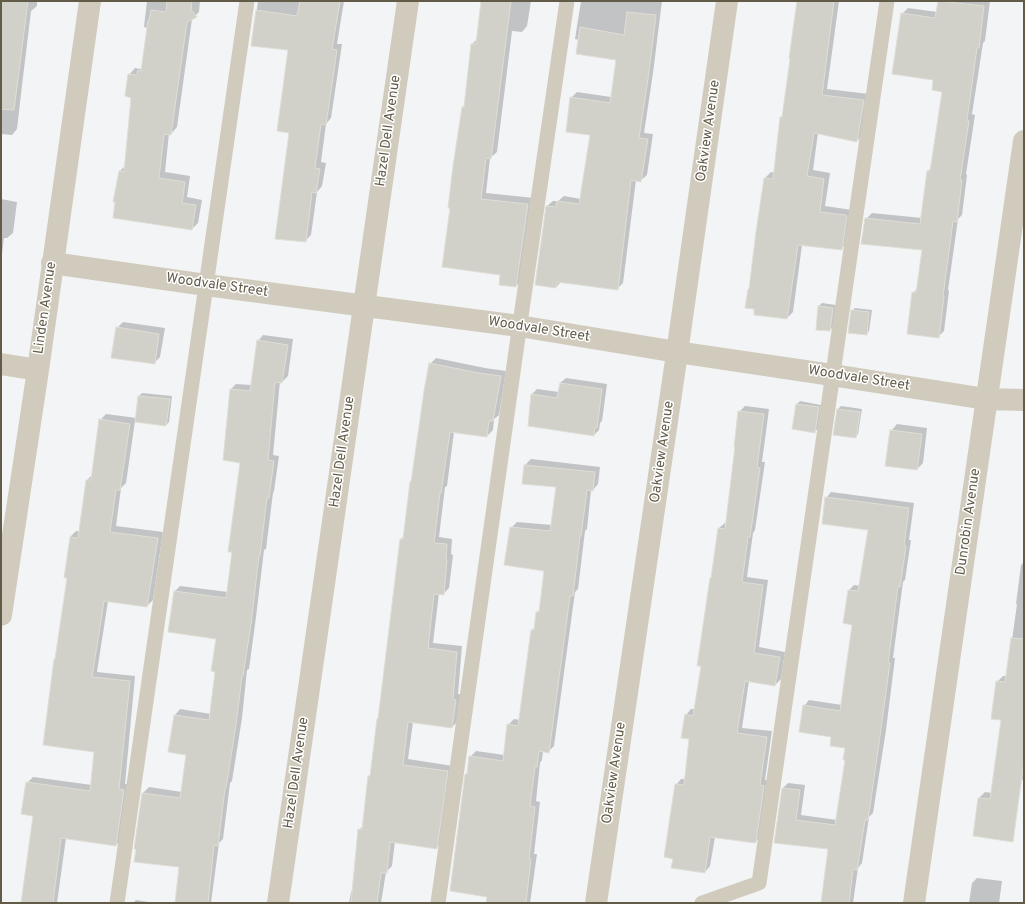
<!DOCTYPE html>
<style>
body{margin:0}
#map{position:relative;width:1025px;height:904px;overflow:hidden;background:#f3f4f5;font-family:Overpass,sans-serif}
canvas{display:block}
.frame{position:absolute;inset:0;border:2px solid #625b48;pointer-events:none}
</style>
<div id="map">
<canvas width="1025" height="904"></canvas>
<div class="frame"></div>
</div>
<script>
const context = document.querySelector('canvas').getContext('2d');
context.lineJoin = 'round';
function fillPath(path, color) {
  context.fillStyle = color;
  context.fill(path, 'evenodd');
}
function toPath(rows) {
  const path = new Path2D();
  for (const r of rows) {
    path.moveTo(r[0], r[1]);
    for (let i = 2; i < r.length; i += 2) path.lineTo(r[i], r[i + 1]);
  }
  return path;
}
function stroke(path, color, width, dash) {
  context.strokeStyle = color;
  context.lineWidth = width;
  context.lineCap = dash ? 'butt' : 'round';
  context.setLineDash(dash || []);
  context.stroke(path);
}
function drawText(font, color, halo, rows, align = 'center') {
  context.font = font + ' Overpass,sans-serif';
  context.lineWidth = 3;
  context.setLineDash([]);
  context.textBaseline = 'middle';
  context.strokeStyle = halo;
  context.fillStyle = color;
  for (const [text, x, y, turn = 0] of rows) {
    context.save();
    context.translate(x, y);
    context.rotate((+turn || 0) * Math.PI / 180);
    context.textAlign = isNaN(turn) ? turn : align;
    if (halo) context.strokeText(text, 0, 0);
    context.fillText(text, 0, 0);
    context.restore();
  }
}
const shadow = toPath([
 [1,1,37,1,37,6,31,11,21,94,17,129,12,135,1,134],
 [147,1,200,1,199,12,192,19,177,127,171,134,169,133,165,172,190,176,187,197,202,200,198,223,192,229,119,172,125,166,133,97,129,75,135,68,140,69,143,67,148,28,144,27],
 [258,1,344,1,337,44,342,44,331,118,326,124,321,162,326,163,322,186,317,192,311,235,305,241,290,132,290,50,252,45],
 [482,1,531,1,527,26,522,32,512,31,497,152,490,158,486,193,534,198,522,280,516,286,501,274,443,266,463,107,465,106,472,44,477,39],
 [581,1,662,1,653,73,644,133,653,134,647,175,641,180,636,180,623,283,617,289,561,282,556,287,547,206,553,201,558,201,564,196,581,199,591,134,571,98,577,92,611,97,617,59,579,40,575,39],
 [798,1,839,1,827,89,869,94,863,135,857,141,818,133,813,170,830,173,825,206,852,210,847,243,841,249,802,245,793,312,787,318,755,308,746,307,749,289,750,287,765,178,771,172,775,173,781,118,783,115],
 [939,1,990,1,985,41,983,43,972,114,975,115,966,174,967,175,962,215,958,219,948,290,949,291,944,331,938,337,913,293,917,289,923,249,866,219,872,213,922,218,928,171,932,167,943,91,934,79,902,14,908,8,937,12],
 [1,199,17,202,13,233,7,238,4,238,1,261],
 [822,303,836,305,833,327,830,330,817,329,819,306],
 [855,308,872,310,869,331,866,334,852,311],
 [123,322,165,328,160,357,154,363,117,328],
 [263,335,293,339,288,376,282,382,280,381,273,455,279,456,274,491,273,493,266,549,264,550,256,617,249,669,247,670,242,718,232,781,230,783,223,839,219,843,211,903,176,903,180,866,135,848,143,793,149,787,182,792,187,754,170,752,175,715,180,709,211,714,216,671,217,638,175,591,180,586,228,592,242,462,231,389,236,384,252,385,258,341],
 [436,358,485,368,506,371,499,415,494,419,493,430,487,436,454,432,447,486,445,487,439,537,452,539,451,554,453,555,449,588,443,594,439,593,433,643,462,646,458,694,461,694,457,722,452,727,413,722,408,759,453,766,442,843,436,848,395,841,392,866,386,872,381,903,349,903,351,892,353,890,359,830,363,826,369,776,371,774,401,539,404,536,410,482,412,480,430,364],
 [566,378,607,384,602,421,600,423,599,430,594,435,532,394,537,389,559,392,560,383],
 [142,393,172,396,169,422,166,425,135,421,126,483,121,488,116,526,163,532,153,600,147,606,108,601,97,672,135,676,125,784,130,784,122,839,116,845,66,838,57,903,22,903,34,815,27,783,33,777,92,785,95,751,55,659,57,657,68,578,70,537,76,531,80,532,87,480,92,475,100,420,106,414,137,418,139,396],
 [800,401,821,405,818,429,815,431,797,404],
 [745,406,769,409,762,462,765,462,755,530,753,533,747,577,768,580,759,647,785,652,781,679,775,685,749,681,742,728,772,731,765,780,769,780,761,836,755,842,715,837,710,866,705,872,674,858,676,785,681,779,686,779,690,739,686,715,691,709,695,709,702,665,711,578,713,576,719,528,725,523,726,523,739,412],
 [841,406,862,409,858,434,856,437,838,409],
 [897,424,927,428,923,463,917,469,891,431],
 [531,459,600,467,598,484,593,490,591,490,587,529,585,531,578,589,575,592,554,746,548,752,543,751,542,760,540,763,536,801,540,802,534,854,537,854,530,903,487,903,489,896,466,775,468,773,470,757,476,751,504,755,508,725,514,719,520,720,532,630,535,627,537,612,541,609,545,570,511,528,517,522,552,525,557,486,523,483,525,465],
 [831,492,914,503,909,540,911,540,905,580,903,582,893,658,895,658,886,730,873,813,869,817,862,863,858,868,853,903,822,903,829,848,775,843,783,788,788,783,805,785,801,815,837,820,846,760,846,747,832,736,804,706,809,700,842,705,853,624,849,590,854,585,860,586,869,529,826,498],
 [1024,560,1024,780,1014,778,1002,719,997,682,1003,676,1007,676,1017,604,1016,604,1021,565,1024,562],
 [985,792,1014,796,974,835,979,798],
 [977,878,1002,881,999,903,969,903,972,883],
 [136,900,155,903,133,903]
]);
const building = toPath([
 [1,1,28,1,14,110,1,109,1,1],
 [167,1,192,1,191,10,197,17,187,22,171,135,164,134,159,178,185,182,182,203,196,205,192,230,113,218,115,202,113,202,119,171,124,172,131,98,125,96,128,74,137,75,138,70,141,71,148,20,149,20,151,10,166,12,167,1],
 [300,1,340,1,332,49,337,50,326,125,321,124,315,168,320,169,316,193,312,192,306,242,275,239,289,133,277,131,288,50,251,46,256,10,297,16,300,1],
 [481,1,511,1,491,159,486,158,481,199,528,204,516,287,499,285,500,275,442,267,450,208,448,208,453,166,462,107,464,107,471,44,476,44,481,1],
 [797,1,834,1,822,95,864,100,857,142,814,133,807,176,824,179,820,212,846,215,847,216,842,250,798,245,787,319,754,315,754,309,745,308,748,289,749,289,756,232,764,178,773,179,780,117,782,117,790,59,789,58,797,1],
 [938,1,984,6,979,48,977,48,967,120,969,121,960,180,962,180,957,222,953,221,943,296,944,296,939,338,907,334,912,292,916,293,922,250,861,244,865,218,920,224,927,171,930,171,942,92,932,90,933,80,892,74,901,13,935,18,938,1],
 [627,12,656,15,648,79,639,138,648,139,641,182,631,180,618,290,557,282,556,288,535,285,546,206,556,207,557,201,579,204,590,135,566,132,570,97,610,103,616,60,576,54,580,27,624,35,627,12],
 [818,306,833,308,830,331,816,330,818,306],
 [851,310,869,312,867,335,848,333,851,310],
 [116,327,159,334,155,364,111,358,116,327],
 [257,340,288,345,282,383,275,382,268,460,274,461,269,498,267,498,260,556,259,556,251,624,243,676,242,676,236,725,226,788,225,788,218,846,214,845,208,903,175,903,179,867,134,862,136,849,134,849,142,793,180,798,186,755,168,752,174,715,209,720,215,672,211,671,216,639,168,632,174,591,226,598,232,552,228,552,240,463,223,460,230,389,250,391,257,340],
 [429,363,479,373,501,376,493,421,489,421,487,437,450,432,441,493,440,493,434,543,447,544,446,560,447,560,444,595,434,594,428,648,457,652,453,699,456,700,452,728,408,722,403,765,448,771,437,849,390,842,387,873,381,873,377,903,351,903,358,829,362,830,368,776,370,776,377,719,378,719,400,539,403,539,410,482,411,482,424,391,429,363],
 [560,383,602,389,597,428,595,427,594,436,528,426,531,394,557,398,560,383],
 [138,396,170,399,166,426,135,422,138,396],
 [796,404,819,407,815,433,792,429,796,404],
 [837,409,860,412,856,438,833,435,837,409],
 [738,411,764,414,757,467,760,468,750,537,748,537,742,582,763,585,754,653,780,657,775,686,745,681,737,733,767,737,760,785,764,786,756,842,755,843,710,837,705,873,671,868,673,859,664,857,675,784,684,785,689,739,681,738,685,714,693,716,701,666,697,666,710,578,711,578,718,528,725,529,735,447,734,447,738,411],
 [99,419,130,424,120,490,116,490,110,532,158,538,147,607,104,601,92,677,130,681,119,789,124,790,116,846,61,838,53,903,21,903,33,816,21,814,26,782,90,791,94,752,43,745,54,659,55,659,67,578,64,578,70,537,78,538,86,480,91,480,99,419],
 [890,430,922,434,917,470,885,466,890,430],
 [524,465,595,472,593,491,587,490,581,536,580,536,573,596,570,596,549,753,539,751,537,767,535,767,530,806,535,807,529,859,531,859,526,903,486,903,487,897,450,891,465,774,467,774,469,756,503,761,507,724,518,726,531,630,534,630,536,612,539,612,544,571,504,565,510,527,550,531,556,487,522,484,524,465],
 [825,497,909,508,904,545,906,546,900,587,898,586,888,663,890,663,880,736,868,820,865,820,857,870,853,869,849,903,821,903,828,849,774,843,782,788,800,790,796,820,835,825,845,760,843,760,845,748,830,746,831,737,799,732,803,705,840,711,852,625,843,623,848,590,858,591,868,530,822,524,825,497],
 [1011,638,1024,639,1024,761,1013,842,973,836,978,798,990,799,1001,720,991,719,996,681,1005,682,1011,638]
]);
const service = toPath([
 [117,903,247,1],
 [438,903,517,344,567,1],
 [702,903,759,883,887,1]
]);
const minor = toPath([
 [52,263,206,285,519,326,677,352,832,375,986,399,1024,400],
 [1,364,38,370],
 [1,615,38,370,90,1],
 [278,903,408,1],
 [596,903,675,367,727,1],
 [914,903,1024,141]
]);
const streetNames = [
 ["Hazel Dell Avenue",389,131,-82],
 ["Oakview Avenue",709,131,-82],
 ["Woodvale Street",217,286,8],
 ["Linden Avenue",46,308,-82],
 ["Woodvale Street",539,330,9],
 ["Woodvale Street",859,379,9],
 ["Hazel Dell Avenue",343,452,-82],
 ["Oakview Avenue",663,452,-82],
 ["Dunrobin Avenue",969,522,-82],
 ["Hazel Dell Avenue",297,773,-82],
 ["Oakview Avenue",615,773,-82]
];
fillPath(shadow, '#0003');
fillPath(building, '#d2d1c9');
stroke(building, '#deded6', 1);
stroke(service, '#d0cbbd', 15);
stroke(minor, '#d0cbbd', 22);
drawText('14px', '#625b48', '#fff', streetNames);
</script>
